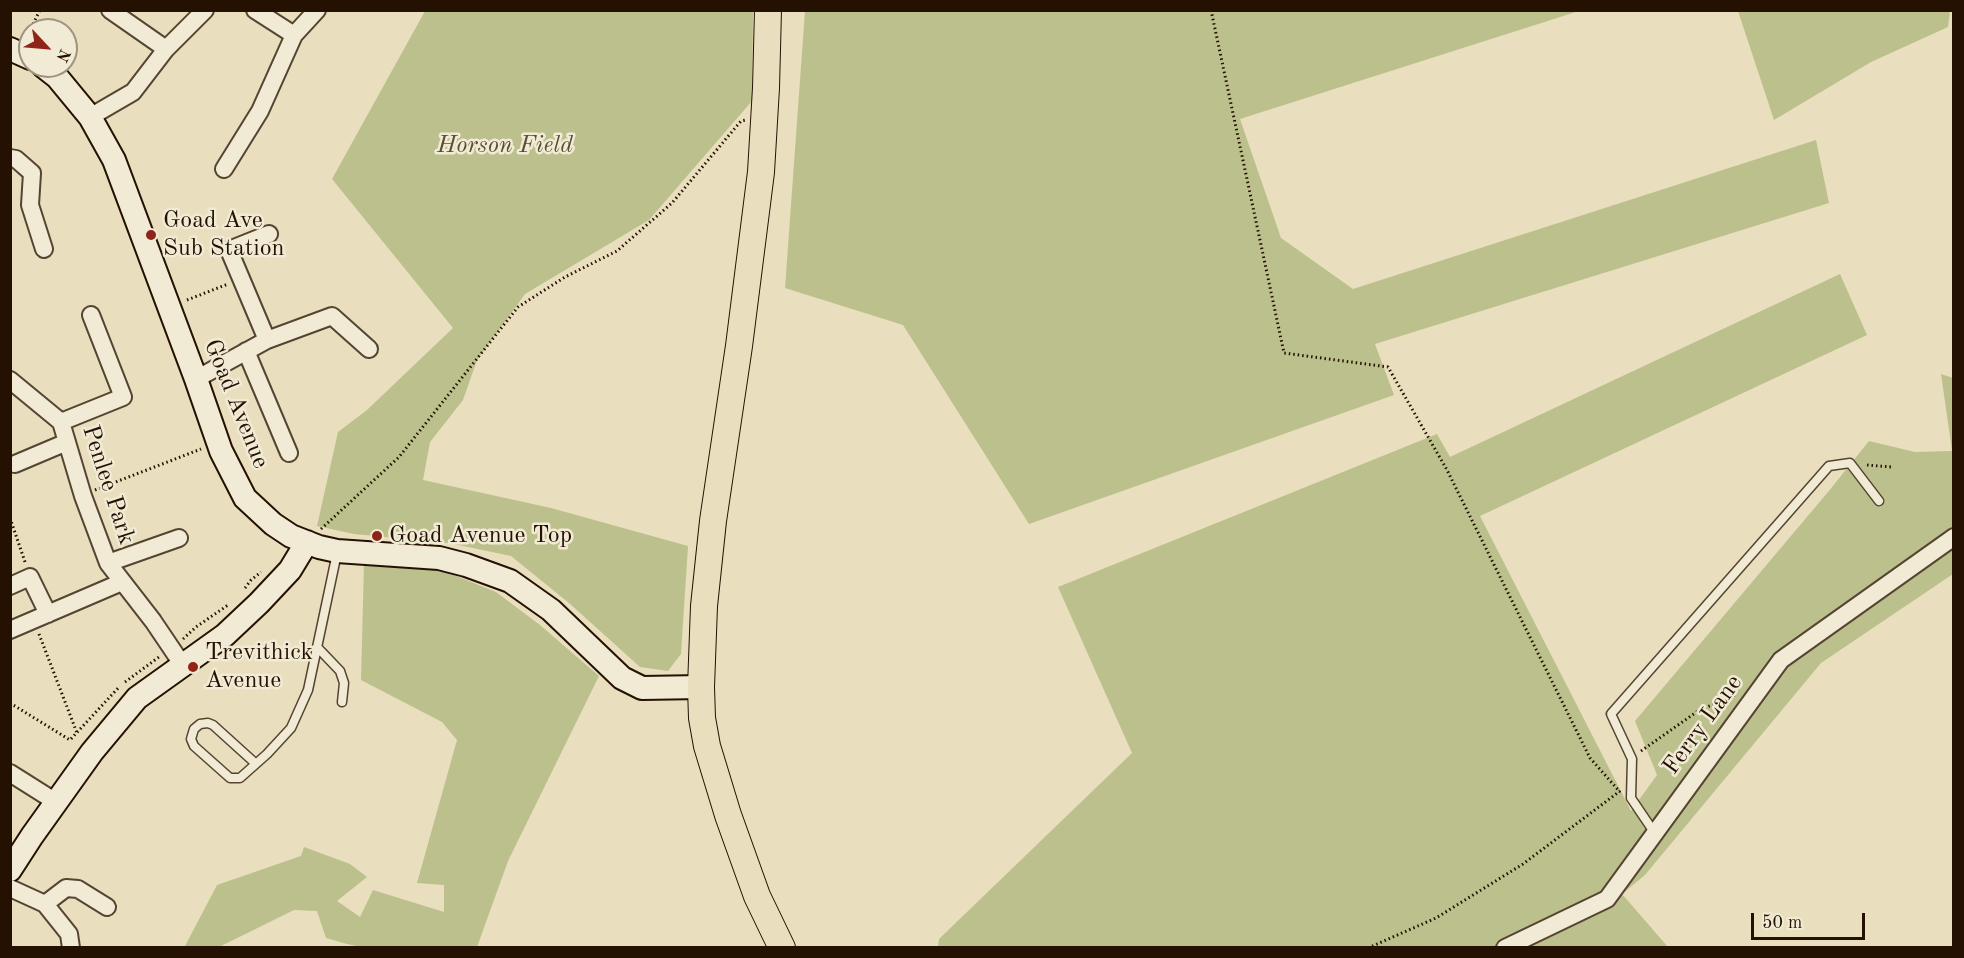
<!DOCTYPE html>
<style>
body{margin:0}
#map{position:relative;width:1964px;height:958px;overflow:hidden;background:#e9debd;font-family:"Old Standard TT",serif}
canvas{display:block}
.frame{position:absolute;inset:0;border:12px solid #241102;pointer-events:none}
.north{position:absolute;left:18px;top:18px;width:60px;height:60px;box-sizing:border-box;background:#f1ead4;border:2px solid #9f9380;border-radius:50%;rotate:116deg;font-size:16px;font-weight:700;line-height:24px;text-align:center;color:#241102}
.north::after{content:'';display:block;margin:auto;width:21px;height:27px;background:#8f2418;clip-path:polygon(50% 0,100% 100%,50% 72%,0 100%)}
.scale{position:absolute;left:1751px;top:913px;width:114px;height:27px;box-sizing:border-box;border:3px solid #241102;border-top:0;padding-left:8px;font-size:18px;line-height:21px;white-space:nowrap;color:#241102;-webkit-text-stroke:4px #f1ead4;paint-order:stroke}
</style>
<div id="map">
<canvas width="1964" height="958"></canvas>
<div class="frame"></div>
<div class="north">N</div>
<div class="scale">50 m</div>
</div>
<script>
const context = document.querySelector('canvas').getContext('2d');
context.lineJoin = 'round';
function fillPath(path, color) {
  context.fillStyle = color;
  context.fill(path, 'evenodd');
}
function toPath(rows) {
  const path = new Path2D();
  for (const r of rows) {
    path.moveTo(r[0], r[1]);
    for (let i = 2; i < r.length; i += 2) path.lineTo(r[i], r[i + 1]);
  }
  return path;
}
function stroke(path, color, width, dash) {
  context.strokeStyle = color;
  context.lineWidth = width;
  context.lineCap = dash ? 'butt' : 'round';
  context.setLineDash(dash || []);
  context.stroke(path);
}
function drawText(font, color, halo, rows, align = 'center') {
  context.font = font + ' "Old Standard TT",serif';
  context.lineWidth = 5;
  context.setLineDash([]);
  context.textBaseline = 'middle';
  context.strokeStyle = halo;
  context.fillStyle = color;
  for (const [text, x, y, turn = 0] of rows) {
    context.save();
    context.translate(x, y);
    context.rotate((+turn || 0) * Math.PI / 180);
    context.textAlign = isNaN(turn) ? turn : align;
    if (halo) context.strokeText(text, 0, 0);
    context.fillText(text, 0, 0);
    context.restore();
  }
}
const green = toPath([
 [425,11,753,11,752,101,649,220,525,294,477,360,463,400,430,442,423,480,551,508,688,546,681,654,668,671,640,667,569,603,511,556,449,543,354,534,317,526,338,432,367,410,453,328,332,179],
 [805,11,1579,11,1240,119,1281,238,1353,289,1816,140,1829,203,1375,344,1394,395,1029,524,903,325,785,288],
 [1738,11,1738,10,1950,11,1948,27,1871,62,1774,120],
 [1840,274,1867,335,1480,516,1631,811,1657,775,1635,721,1828,492,1869,441,1915,452,1952,451,1941,374,1953,378,1953,574,1821,663,1645,875,1622,894,1668,947,938,948,939,939,1132,753,1058,587,1437,434,1450,457],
 [364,563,444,571,496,592,540,625,599,676,508,861,477,947,365,948,347,944,326,938,317,911,294,910,219,947,184,948,217,885,301,856,304,847,350,864,367,877,337,901,360,917,373,890,444,912,444,885,417,883,457,740,442,722,361,680]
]);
const path = toPath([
 [1211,10,1284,353,1388,367,1447,470,1590,758,1620,792],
 [27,36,40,10],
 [187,300,228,284],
 [1867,465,1891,467],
 [95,490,201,449],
 [10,518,25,562],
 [321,529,399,457,518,307,565,277,617,251,672,203,741,121,746,120],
 [245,588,251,580,261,572],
 [39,634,77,733],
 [183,639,196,627,228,605],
 [125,682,159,657],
 [10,703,70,740,120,686],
 [1641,751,1698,711,1735,695],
 [1368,948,1436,918,1523,864,1620,791]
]);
const lane = toPath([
 [317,647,340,671,344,683,342,702],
 [255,763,213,725,208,723,200,724,194,729,191,739,194,746,230,778,240,778,267,754,291,728,308,690,337,553],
 [1654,832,1631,798,1632,759,1611,714,1829,466,1850,463,1879,501]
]);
const street = toPath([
 [110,10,166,49],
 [255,10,294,35],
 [90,117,133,92,166,49,205,10],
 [10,158,16,159,32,173,30,205,44,249],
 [224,169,260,111,294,35,317,10],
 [267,340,229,250,269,234],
 [246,351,289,453],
 [196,379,267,340,332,316,369,349],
 [10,380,61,422,83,496,108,563,153,621,182,664],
 [61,422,123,397,91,315],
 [15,464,67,442],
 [108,563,179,538],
 [10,586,30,577,48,614],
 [10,630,122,582],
 [10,773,56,802],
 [10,888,45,904,69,934,71,948],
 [45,904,66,888,78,889,107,907],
 [1505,948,1607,899,1781,660,1954,537]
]);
const secondary = toPath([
 [10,49,30,58],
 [43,66,57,77,90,117,114,160,196,379,221,451,245,498,273,524,291,536,319,547,337,551,439,558,466,565,510,581,551,610,622,678,642,688,701,687],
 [10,870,32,836,92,752,137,698,225,635,259,603,290,570,307,542]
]);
const primary = toPath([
 [768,10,766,88,761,172,739,346,713,521,704,606,701,687,702,718,707,746,728,815,757,896,782,948]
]);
const markers = [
 [151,235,6,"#8f2418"],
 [377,536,6,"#8f2418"],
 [193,667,6,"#8f2418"]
];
const parkNames = [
 ["Horson Field",505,146]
];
const poiNames = [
 ["Goad Ave",163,221],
 ["Sub Station",163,249],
 ["Goad Avenue Top",389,536],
 ["Trevithick",205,653],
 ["Avenue",205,681]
];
const streetNames = [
 ["Goad Avenue",236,404,68],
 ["Penlee Park",108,485,72],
 ["Ferry Lane",1703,725,-54]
];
fillPath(green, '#bcc08d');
stroke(lane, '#554431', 11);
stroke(street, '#554431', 20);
stroke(secondary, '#241102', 26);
stroke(primary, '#241102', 28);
stroke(path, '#241102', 3, [1.5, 3]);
stroke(lane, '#f1ead4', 8);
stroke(street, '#f1ead4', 16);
stroke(secondary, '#f1ead4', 22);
stroke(primary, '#e9debd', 26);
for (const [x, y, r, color] of markers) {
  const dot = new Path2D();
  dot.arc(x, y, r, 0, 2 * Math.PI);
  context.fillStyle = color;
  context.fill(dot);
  stroke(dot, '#f1ead4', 2);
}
drawText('italic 24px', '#594e33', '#f1ead4', parkNames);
drawText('24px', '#241102', '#f1ead4', poiNames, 'left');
drawText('24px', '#241102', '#f1ead4', streetNames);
</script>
